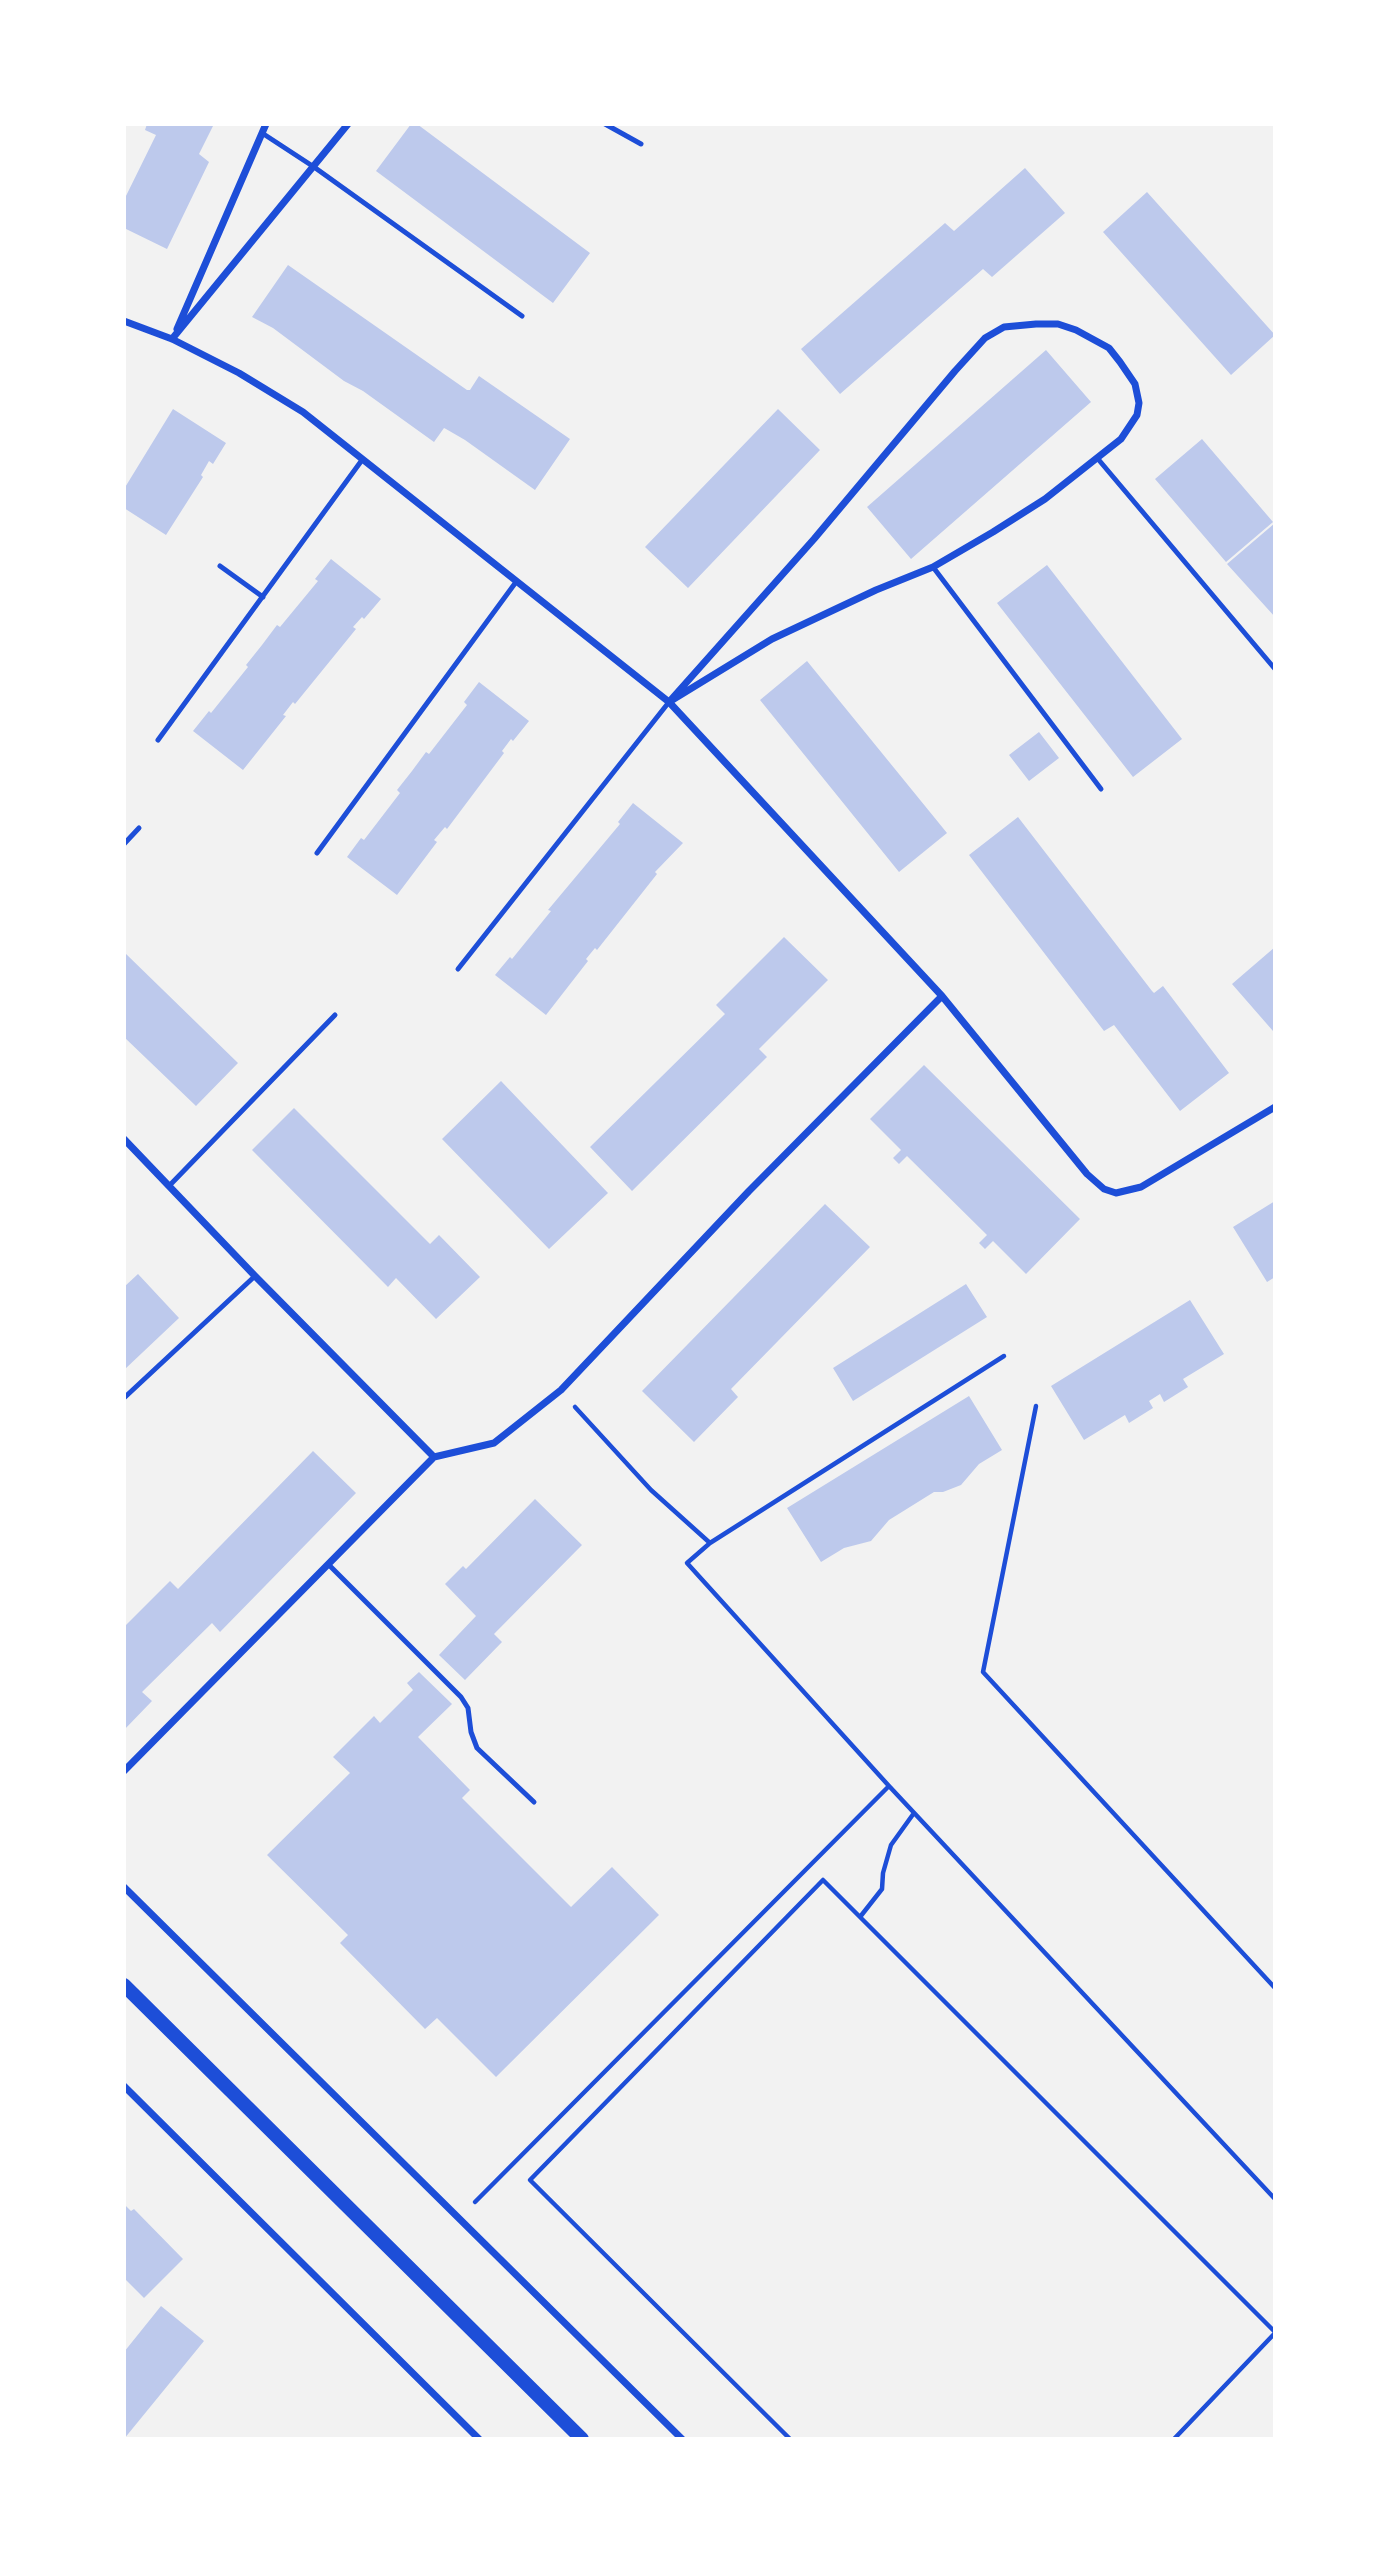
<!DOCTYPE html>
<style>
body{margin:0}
#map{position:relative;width:1399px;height:2563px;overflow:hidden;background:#f2f2f2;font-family:"Varela Round",sans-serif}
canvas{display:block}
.frame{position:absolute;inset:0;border:126px solid #fff;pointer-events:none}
</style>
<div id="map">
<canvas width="1399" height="2563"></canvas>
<div class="frame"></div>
</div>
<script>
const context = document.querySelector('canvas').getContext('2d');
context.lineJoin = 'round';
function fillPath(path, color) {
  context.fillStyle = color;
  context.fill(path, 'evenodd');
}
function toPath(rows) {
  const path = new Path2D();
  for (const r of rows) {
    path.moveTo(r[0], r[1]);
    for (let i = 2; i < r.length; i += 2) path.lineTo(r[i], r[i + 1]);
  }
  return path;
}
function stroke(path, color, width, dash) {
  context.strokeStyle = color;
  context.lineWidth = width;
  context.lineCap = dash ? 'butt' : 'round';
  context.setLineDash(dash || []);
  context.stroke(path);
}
const building = toPath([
 [147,124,214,124,199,154,209,162,167,249,124,228,124,200,156,135,145,130],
 [411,124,417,124,590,253,553,303,376,171],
 [1025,168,1065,213,992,277,983,269,840,394,801,349,945,223,954,231],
 [1147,192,1275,335,1231,375,1103,232],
 [288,265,467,390,470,390,479,376,570,439,535,490,465,440,446,429,444,428,434,442,363,391,344,381,273,328,252,317],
 [1046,350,1091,402,911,559,867,507],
 [173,409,226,443,213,464,209,461,201,475,203,477,166,535,124,508,124,489],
 [778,409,820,450,688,588,645,547],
 [1202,439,1273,522,1226,562,1155,479],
 [1275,523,1275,617,1227,564],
 [331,559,381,599,364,619,362,617,353,627,356,629,295,704,293,702,283,715,286,716,243,770,193,731,209,711,211,713,248,667,246,665,262,645,277,625,280,627,318,581,315,579],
 [1047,565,1182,739,1133,777,997,603],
 [807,661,947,833,899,872,760,700],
 [479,682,529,721,513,741,511,739,502,751,504,753,447,829,445,827,434,840,437,842,397,895,347,857,361,838,364,840,400,793,397,790,412,771,426,752,429,754,467,705,464,702],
 [1039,732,1059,758,1029,781,1009,755],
 [633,803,683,843,655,872,657,874,597,950,595,948,586,959,588,961,546,1015,495,975,510,957,512,959,551,911,548,910,620,824,618,822],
 [1018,817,1152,991,1154,993,1163,986,1229,1073,1180,1111,1114,1025,1104,1031,969,855],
 [784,937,828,980,759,1049,767,1057,632,1191,590,1147,725,1014,716,1005],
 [1275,947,1275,1029,1273,1031,1232,984],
 [124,952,238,1063,196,1106,124,1037],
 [924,1065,1080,1219,1026,1274,993,1241,985,1249,979,1243,987,1235,907,1156,899,1164,893,1158,901,1150,870,1119],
 [501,1081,608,1193,549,1249,442,1139],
 [294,1108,430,1244,439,1235,480,1277,436,1319,396,1278,388,1287,252,1150],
 [1275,1201,1275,1277,1267,1282,1233,1227],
 [825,1204,870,1247,731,1389,738,1397,694,1442,642,1391],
 [138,1274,179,1318,124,1370,124,1287],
 [966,1284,987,1317,853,1401,833,1368],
 [1190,1300,1224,1354,1183,1379,1188,1387,1164,1402,1160,1394,1149,1401,1153,1408,1129,1423,1125,1415,1084,1440,1051,1386],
 [969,1396,1002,1450,979,1464,961,1485,943,1492,934,1492,889,1520,871,1541,844,1548,821,1562,787,1508],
 [313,1451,356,1493,220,1632,212,1623,142,1692,152,1701,124,1730,124,1627,170,1581,178,1589],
 [535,1499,582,1545,494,1634,502,1642,465,1680,439,1655,476,1616,445,1584,463,1566,466,1569],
 [419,1672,452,1704,418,1737,470,1790,462,1798,571,1907,612,1867,659,1915,496,2077,437,2018,425,2029,340,1943,348,1935,267,1855,350,1773,333,1757,374,1716,380,1723,413,1690,407,1683],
 [124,2204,131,2211,134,2209,183,2259,144,2298,124,2278],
 [161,2306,204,2341,124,2439,124,2352]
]);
const path = toPath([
 [1036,1406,983,1672,1275,1988],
 [575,1407,651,1490,710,1543,687,1563,889,1786,1275,2199],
 [710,1543,1004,1356],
 [860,1917,882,1889,883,1873,891,1845,914,1813],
 [475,2202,889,1786],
 [790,2439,530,2180,823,1880,1275,2332],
 [1174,2439,1275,2333]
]);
const service = toPath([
 [605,124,641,144],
 [262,133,314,167,522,316],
 [1098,459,1275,669],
 [220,566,263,597],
 [933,567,1101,789],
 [158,740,362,460],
 [124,844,139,828],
 [317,853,516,582],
 [458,969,669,702],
 [169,1186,335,1015],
 [124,1398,255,1276],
 [329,1565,461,1697,468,1708,471,1732,477,1748,534,1802]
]);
const minor = toPath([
 [124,321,172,339,239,373,303,412,669,702,942,996,1087,1174,1104,1189,1116,1193,1141,1187,1275,1107],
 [1036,324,1058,324,1076,330,1109,348,1120,362,1135,384,1139,403,1137,415,1121,439,1045,499,993,532,933,567,876,590,772,639,669,702,814,539,955,371,985,338,1004,327,1036,324],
 [177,329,266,124],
 [172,339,348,124],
 [124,1139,255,1276,434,1457],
 [124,1771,434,1457,494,1443,561,1390,749,1191,942,996],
 [124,1887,682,2439],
 [124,2086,479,2439]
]);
const secondary = toPath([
 [124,1985,582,2439]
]);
fillPath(building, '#bdc9ec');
stroke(path, '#1d4ed8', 4.5);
stroke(service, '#1d4ed8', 5);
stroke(minor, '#1d4ed8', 7);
stroke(secondary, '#1d4ed8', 14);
</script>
